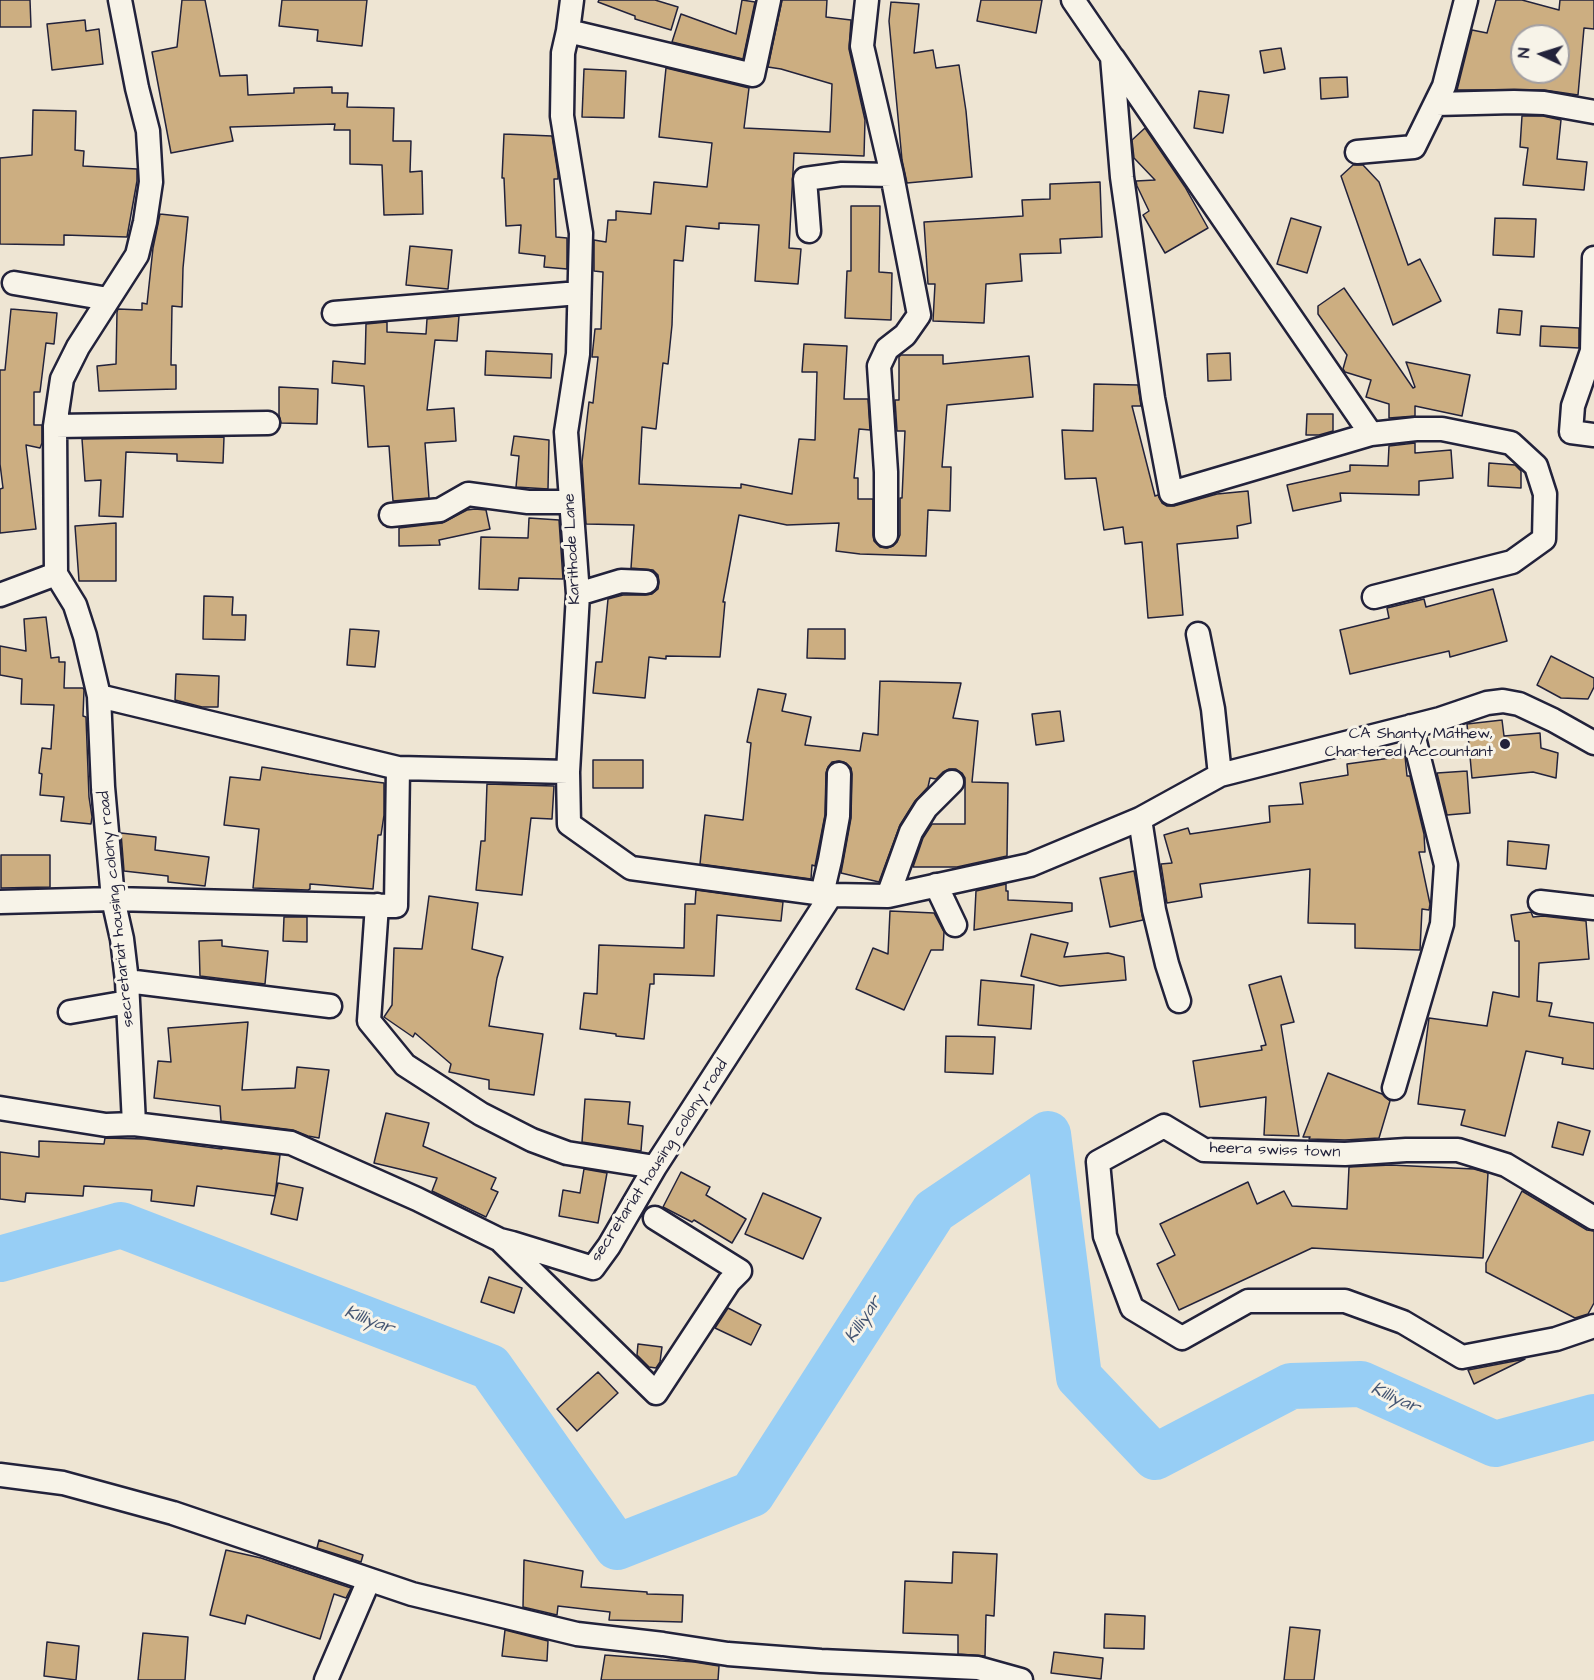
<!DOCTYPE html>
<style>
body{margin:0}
#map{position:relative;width:1594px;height:1680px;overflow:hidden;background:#eee5d3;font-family:"Architects Daughter",sans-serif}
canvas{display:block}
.north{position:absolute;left:1510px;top:24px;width:60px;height:60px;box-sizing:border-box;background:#f7f3e8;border:2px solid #a29fa3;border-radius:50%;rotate:274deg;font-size:16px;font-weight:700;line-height:24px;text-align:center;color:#22223b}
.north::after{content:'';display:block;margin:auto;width:21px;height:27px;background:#22223b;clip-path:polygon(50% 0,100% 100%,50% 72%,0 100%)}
</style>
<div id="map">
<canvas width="1594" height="1680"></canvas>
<div class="north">N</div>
</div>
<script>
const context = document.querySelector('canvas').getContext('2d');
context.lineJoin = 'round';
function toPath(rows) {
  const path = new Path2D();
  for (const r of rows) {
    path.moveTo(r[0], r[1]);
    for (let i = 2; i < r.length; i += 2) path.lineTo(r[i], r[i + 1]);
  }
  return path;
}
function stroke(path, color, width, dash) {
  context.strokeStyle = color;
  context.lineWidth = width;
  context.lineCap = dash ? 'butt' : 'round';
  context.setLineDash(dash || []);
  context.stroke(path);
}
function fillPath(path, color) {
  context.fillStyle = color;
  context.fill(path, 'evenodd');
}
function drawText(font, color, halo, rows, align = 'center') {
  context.font = font + ' "Architects Daughter",sans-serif';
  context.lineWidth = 6;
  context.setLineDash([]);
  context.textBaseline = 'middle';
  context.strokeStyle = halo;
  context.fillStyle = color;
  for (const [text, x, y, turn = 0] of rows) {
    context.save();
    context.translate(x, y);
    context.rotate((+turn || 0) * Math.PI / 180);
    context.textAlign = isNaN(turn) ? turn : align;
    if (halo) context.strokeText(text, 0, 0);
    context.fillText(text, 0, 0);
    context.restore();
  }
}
const river = toPath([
 [0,1259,121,1225,490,1367,617,1547,752,1494,934,1211,1048,1134,1079,1377,1155,1457,1291,1386,1361,1384,1495,1444,1594,1417]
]);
const building = toPath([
 [0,0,30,0,31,27,0,27,0,0],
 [182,0,205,0,220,76,247,75,248,95,294,93,294,88,332,87,332,93,348,93,347,107,394,108,393,141,411,141,410,172,422,171,423,214,384,215,382,165,350,164,350,130,334,130,335,124,230,127,233,141,171,153,152,52,177,47,182,0],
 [282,0,367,0,362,46,317,41,318,30,279,26,282,0],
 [599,0,655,0,678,7,671,30,635,19,635,16,598,2,599,0],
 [742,0,755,2,743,59,672,42,681,14,736,34,742,0],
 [782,0,827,0,826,17,851,20,849,49,865,120,864,156,794,153,789,248,801,249,798,284,755,281,759,225,719,223,719,229,686,226,683,261,674,260,672,325,668,364,663,363,656,429,642,427,639,484,741,488,741,484,792,494,799,439,815,440,817,372,802,372,804,344,847,346,844,399,868,399,870,430,859,429,854,478,858,478,858,499,873,499,873,535,874,541,880,547,887,548,893,546,897,542,900,535,900,498,902,498,905,431,897,431,895,400,899,400,899,357,901,355,943,355,943,364,1029,356,1033,397,947,405,942,467,951,467,950,511,928,510,926,556,860,554,836,551,839,523,787,525,739,515,723,602,725,602,720,657,666,656,666,659,649,657,645,698,593,693,596,662,602,662,608,599,623,595,645,595,652,594,658,589,659,582,658,575,653,570,631,568,634,525,586,524,582,462,589,402,593,403,598,357,592,357,595,329,601,329,603,272,594,271,594,240,606,242,608,220,616,220,616,211,651,214,654,182,707,187,712,143,659,137,666,68,749,88,744,128,830,132,832,84,781,69,768,67,782,0],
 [981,0,1042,0,1036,33,977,21,981,0],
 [1496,0,1522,0,1559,10,1560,0,1594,0,1594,29,1584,28,1578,95,1544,90,1457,90,1472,30,1487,33,1496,0],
 [1522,36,1558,36,1558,72,1522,72,1522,36],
 [891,2,919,4,914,53,933,50,936,68,959,65,966,111,972,177,907,183,902,160,889,21,891,2],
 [85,20,86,31,99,29,103,64,52,70,47,24,85,20],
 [1281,48,1285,69,1264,73,1260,51,1281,48],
 [584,69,626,71,624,118,582,117,584,69],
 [1347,77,1348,97,1321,99,1320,78,1347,77],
 [1199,91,1229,95,1223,133,1194,128,1199,91],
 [33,110,76,111,75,150,84,151,83,166,137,169,137,181,127,237,64,235,64,245,0,244,0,158,32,155,33,110],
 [1522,116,1543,116,1561,120,1557,159,1587,162,1584,190,1523,185,1528,148,1520,147,1522,116],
 [1145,128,1185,187,1208,228,1165,253,1143,215,1149,211,1137,186,1136,181,1155,180,1134,158,1132,140,1145,128],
 [504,134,552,136,558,174,558,179,554,179,556,237,567,238,567,269,544,267,545,256,519,253,521,225,506,226,504,178,502,178,504,134],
 [1353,165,1363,165,1379,182,1408,265,1420,259,1441,301,1393,325,1341,176,1353,165],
 [1100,182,1102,237,1060,239,1061,253,1020,254,1022,281,986,284,984,323,933,321,935,284,928,284,924,222,1023,216,1022,200,1050,199,1050,184,1100,182],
 [851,206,880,206,879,272,892,273,891,320,845,318,847,271,851,271,851,206],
 [160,214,188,217,183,268,182,307,172,306,171,365,176,365,176,389,99,391,97,366,116,364,117,312,118,309,142,310,142,303,147,304,153,248,160,214],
 [1291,218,1321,227,1307,273,1277,264,1291,218],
 [1495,218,1536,219,1534,257,1493,255,1495,218],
 [410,246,452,250,448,289,406,285,410,246],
 [1344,288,1413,388,1415,387,1406,362,1470,375,1462,416,1415,406,1415,416,1389,418,1389,404,1366,397,1371,380,1345,372,1343,369,1347,355,1318,314,1318,306,1344,288],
 [11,309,57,313,54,344,46,343,40,392,34,392,34,425,42,425,42,443,40,448,26,445,36,529,0,533,0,489,3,488,0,464,0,370,5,370,11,309],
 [1499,309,1522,311,1520,335,1497,333,1499,309],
 [459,316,457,341,435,340,427,410,454,408,456,441,425,443,429,498,393,501,389,446,368,447,364,386,332,383,333,361,365,364,366,324,387,322,387,332,426,334,427,319,459,316],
 [1541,326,1579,328,1579,348,1540,346,1541,326],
 [486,351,552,354,551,378,485,375,486,351],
 [1230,353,1231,380,1208,381,1207,354,1230,353],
 [1094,384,1138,385,1141,406,1132,406,1155,496,1158,495,1162,503,1167,506,1174,506,1217,494,1248,491,1251,523,1237,526,1238,538,1177,544,1183,615,1148,618,1142,542,1125,544,1123,527,1104,530,1096,478,1065,479,1062,430,1093,431,1094,384],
 [279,387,318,389,317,424,281,423,279,415,279,387],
 [1307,414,1333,414,1333,431,1319,435,1306,435,1307,414],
 [514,436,549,440,548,489,516,487,519,456,511,455,514,436],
 [224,437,223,463,177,461,177,454,126,452,123,517,99,516,101,480,85,481,82,439,224,437],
 [1415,443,1415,453,1451,450,1453,478,1419,481,1419,495,1340,493,1341,501,1293,511,1287,485,1350,471,1350,465,1388,466,1389,446,1415,443],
 [1489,463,1515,465,1521,471,1521,488,1488,486,1489,463],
 [475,509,486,510,490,529,439,540,440,545,399,546,399,528,442,523,467,510,475,509],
 [529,518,559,520,563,579,519,578,518,590,479,589,481,537,528,538,529,518],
 [116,523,116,581,79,581,75,526,116,523],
 [1493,589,1507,641,1450,657,1449,651,1350,674,1340,630,1389,618,1387,608,1424,599,1426,607,1493,589],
 [204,596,233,597,232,615,246,615,245,640,203,639,204,596],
 [46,617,51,658,59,657,59,662,65,662,64,688,83,688,84,690,83,716,86,717,89,797,92,817,91,824,61,821,64,797,40,795,42,774,39,773,42,748,51,749,54,705,21,704,22,679,0,675,0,646,26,651,24,619,46,617],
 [350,629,379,631,375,667,347,665,350,629],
 [808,629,845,629,845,659,807,658,808,629],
 [1551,656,1594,678,1594,687,1588,699,1561,698,1537,685,1551,656],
 [176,674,219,676,218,707,202,707,175,700,176,674],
 [880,681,961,683,953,718,978,721,972,782,1008,783,1007,856,957,867,913,867,923,838,932,824,965,824,965,778,962,773,956,769,949,769,943,772,936,779,930,778,928,787,915,801,900,825,879,882,841,873,851,818,852,774,851,768,846,763,839,761,832,762,828,767,826,773,825,815,815,866,812,865,811,879,700,864,705,815,743,820,751,743,747,742,758,689,786,694,782,711,811,717,805,745,860,751,863,733,878,735,880,681],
 [1060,711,1064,741,1036,745,1032,714,1060,711],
 [1502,720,1504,736,1540,733,1541,748,1558,753,1556,778,1533,772,1472,778,1467,724,1502,720],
 [1405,756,1407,776,1410,776,1424,834,1425,852,1419,852,1430,904,1429,910,1422,909,1420,950,1355,948,1355,924,1308,923,1310,869,1200,884,1202,897,1167,903,1161,864,1172,863,1164,835,1188,828,1190,834,1270,822,1269,806,1303,804,1300,783,1348,775,1347,764,1405,756],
 [593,760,643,760,643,788,593,788,593,760],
 [262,767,309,774,384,783,384,815,381,835,378,835,373,889,310,884,310,889,308,890,253,888,259,829,224,825,230,777,260,780,262,767],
 [1467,771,1470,813,1447,815,1437,773,1467,771],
 [487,784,554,786,552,819,531,818,522,895,476,890,481,841,485,841,487,784],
 [121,833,156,837,155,850,209,857,205,886,168,882,168,876,124,871,121,833],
 [1508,841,1549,845,1546,869,1507,865,1508,841],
 [1,855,50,855,50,887,1,888,1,855],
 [1134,871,1143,920,1110,927,1100,878,1134,871],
 [1006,884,1006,891,1008,891,1008,900,1072,903,1072,911,974,930,976,891,1006,884],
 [696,890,783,902,781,921,717,915,714,976,654,974,654,984,650,984,644,1039,616,1036,616,1034,580,1029,584,993,597,994,599,945,684,948,685,904,695,904,696,890],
 [429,896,478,903,472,949,503,957,497,978,489,1026,543,1034,534,1095,489,1089,489,1080,449,1072,451,1064,415,1033,413,1037,384,1017,392,1005,394,948,422,949,429,896],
 [890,911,934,913,944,932,943,950,931,950,904,1010,856,989,873,948,888,954,890,911],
 [1531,912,1533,917,1543,916,1586,921,1589,959,1539,963,1537,1001,1552,1003,1549,1016,1594,1023,1594,1069,1562,1064,1563,1058,1526,1051,1505,1136,1461,1125,1465,1110,1418,1104,1429,1018,1487,1026,1493,992,1519,997,1519,941,1515,941,1511,915,1531,912],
 [284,917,307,917,307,942,283,941,284,917],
 [1031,934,1068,943,1064,957,1108,953,1124,957,1126,980,1060,986,1021,976,1031,934],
 [222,940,222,946,268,951,265,984,200,976,199,941,222,940],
 [1281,976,1294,1022,1281,1025,1299,1136,1264,1135,1266,1097,1200,1107,1193,1061,1262,1050,1261,1046,1266,1045,1249,985,1281,976],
 [981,980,1034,985,1031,1029,978,1025,981,980],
 [248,1022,242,1090,295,1088,297,1067,329,1070,319,1138,308,1136,293,1130,221,1121,220,1106,154,1098,158,1061,171,1062,168,1028,248,1022],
 [946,1036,995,1037,993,1074,945,1072,946,1036],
 [1328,1073,1382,1094,1390,1101,1379,1138,1345,1140,1309,1139,1310,1137,1303,1137,1328,1073],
 [585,1099,630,1102,628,1124,643,1126,641,1151,582,1142,585,1099],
 [386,1113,429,1123,423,1146,496,1178,491,1189,498,1192,486,1217,432,1191,437,1178,374,1163,386,1113],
 [1558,1122,1590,1131,1583,1155,1552,1147,1558,1122],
 [105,1138,145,1139,222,1149,222,1148,280,1155,275,1196,197,1186,194,1206,151,1201,152,1190,84,1186,83,1196,26,1193,25,1202,0,1199,0,1152,39,1157,39,1141,104,1144,105,1138],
 [1391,1165,1474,1169,1488,1173,1483,1258,1312,1248,1179,1310,1157,1264,1175,1255,1160,1224,1248,1182,1257,1204,1284,1191,1292,1206,1347,1209,1349,1167,1391,1165],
 [584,1169,607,1173,598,1223,559,1216,563,1190,580,1193,584,1169],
 [681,1172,710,1187,706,1195,746,1219,732,1243,694,1220,692,1222,663,1207,681,1172],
 [278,1183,303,1188,297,1220,271,1214,278,1183],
 [1522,1191,1587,1230,1594,1231,1594,1303,1588,1314,1575,1318,1486,1272,1486,1263,1522,1191],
 [763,1193,821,1218,803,1259,745,1234,763,1193],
 [489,1277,522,1288,514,1313,481,1302,489,1277],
 [728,1308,761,1325,751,1345,715,1328,728,1308],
 [638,1344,662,1347,660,1362,656,1368,649,1367,637,1355,638,1344],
 [1525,1359,1474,1384,1468,1370,1525,1359],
 [598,1372,618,1393,577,1431,557,1409,598,1372],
 [319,1540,363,1555,361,1562,317,1548,319,1540],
 [226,1550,261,1558,351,1588,346,1598,334,1594,320,1639,247,1615,245,1624,210,1615,226,1550],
 [953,1552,997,1554,994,1616,986,1615,985,1656,958,1654,958,1635,903,1633,905,1581,952,1583,953,1552],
 [524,1560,583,1571,581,1587,647,1592,647,1594,683,1595,682,1622,609,1620,610,1612,558,1606,557,1615,523,1607,524,1560],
 [1105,1614,1145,1616,1144,1649,1104,1648,1105,1614],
 [1290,1627,1320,1630,1314,1680,1284,1680,1290,1627],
 [505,1630,548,1641,547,1661,502,1656,505,1630],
 [143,1633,188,1637,185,1680,138,1680,143,1633],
 [47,1642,79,1646,76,1680,44,1676,47,1642],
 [1054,1652,1103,1658,1101,1679,1051,1673,1054,1652],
 [605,1655,694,1662,719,1666,718,1680,601,1680,605,1655]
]);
const minor = toPath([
 [572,0,568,31,563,53,562,116,581,233,578,354,566,432,578,594,568,772,569,824,631,868,831,895,888,896,1030,865,1140,819,1220,775,1440,719,1487,703,1503,701,1519,704,1553,720,1594,743],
 [867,0,862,46,892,175,919,315,905,335,887,349,879,366,886,472,886,535],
 [1073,0,1112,57,1122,177,1153,398,1171,493,1371,434,1416,429,1442,429,1511,443,1536,466,1545,494,1544,539,1512,562,1374,597],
 [568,31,753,75,769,0],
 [1113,58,1371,434],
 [1436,104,1514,102,1544,103,1594,112],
 [1357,152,1414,147,1444,86,1466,0],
 [809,231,805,179,842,174,892,175],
 [1594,258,1592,351,1573,406,1571,432,1594,435],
 [14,283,108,299],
 [334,313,579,293],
 [55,426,268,423],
 [391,515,440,510,468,494,528,502,571,502],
 [56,574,75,605,85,636,99,696,103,787,113,899,122,939,127,981,134,1124,291,1143,417,1199,500,1240,512,1243,593,1268,609,1246,655,1167,831,895],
 [578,594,621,581,646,582],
 [0,595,56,574,55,426,62,379,78,347,137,255,145,222,151,182,148,131,137,88,120,0],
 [1198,634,1213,709,1220,775],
 [99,696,398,768],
 [1140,819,1154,910,1167,964,1179,1001],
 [936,885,955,925],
 [822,894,830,860,838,816,839,774],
 [888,896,911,832,926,808,952,782],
 [0,902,113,899,396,906,398,768,568,772],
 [1540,902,1594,908],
 [377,905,369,1021,405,1065,481,1114,532,1140,567,1153,655,1167],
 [127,981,330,1006],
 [70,1012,128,1002],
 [1394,1088,1442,924,1446,865,1411,726],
 [0,1108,106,1125,134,1124],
 [1594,1218,1506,1165,1458,1150,1406,1150,1345,1154,1204,1150,1164,1126,1098,1162,1105,1236,1132,1308,1182,1338,1248,1301,1345,1301,1403,1322,1462,1357,1556,1339,1594,1326],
 [502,1242,656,1393,729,1282,740,1271,655,1218],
 [0,1475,63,1483,173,1513,412,1594,577,1634,663,1644,728,1654,821,1661,978,1668,1021,1680],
 [326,1680,369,1580]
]);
const markers = [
 [1505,744,6,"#22223b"]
];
const streetNames = [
 ["Karithode Lane",573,549,-93],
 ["secretariat housing colony road",117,909,-96],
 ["heera swiss town",1275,1151,2],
 ["secretariat housing colony road",660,1161,-57]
];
const poiNames = [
 ["CA Shanty Mathew,",1493,735],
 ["Chartered Accountant",1493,753]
];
const waterNames = [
 ["Killiyar",864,1320,-57],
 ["Killiyar",369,1321,21],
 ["Killiyar",1395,1399,24]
];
stroke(river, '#97cef5', 46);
fillPath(building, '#ccae81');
stroke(building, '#22223b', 1.5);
stroke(minor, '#22223b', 27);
stroke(minor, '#f7f3e8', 22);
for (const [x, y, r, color] of markers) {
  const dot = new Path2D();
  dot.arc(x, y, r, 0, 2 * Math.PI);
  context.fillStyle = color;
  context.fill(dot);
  stroke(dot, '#f7f3e8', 2);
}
drawText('16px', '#22223b', '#f7f3e8', streetNames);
drawText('16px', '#22223b', '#f7f3e8', poiNames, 'right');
drawText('italic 18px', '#455673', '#f7f3e8', waterNames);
</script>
